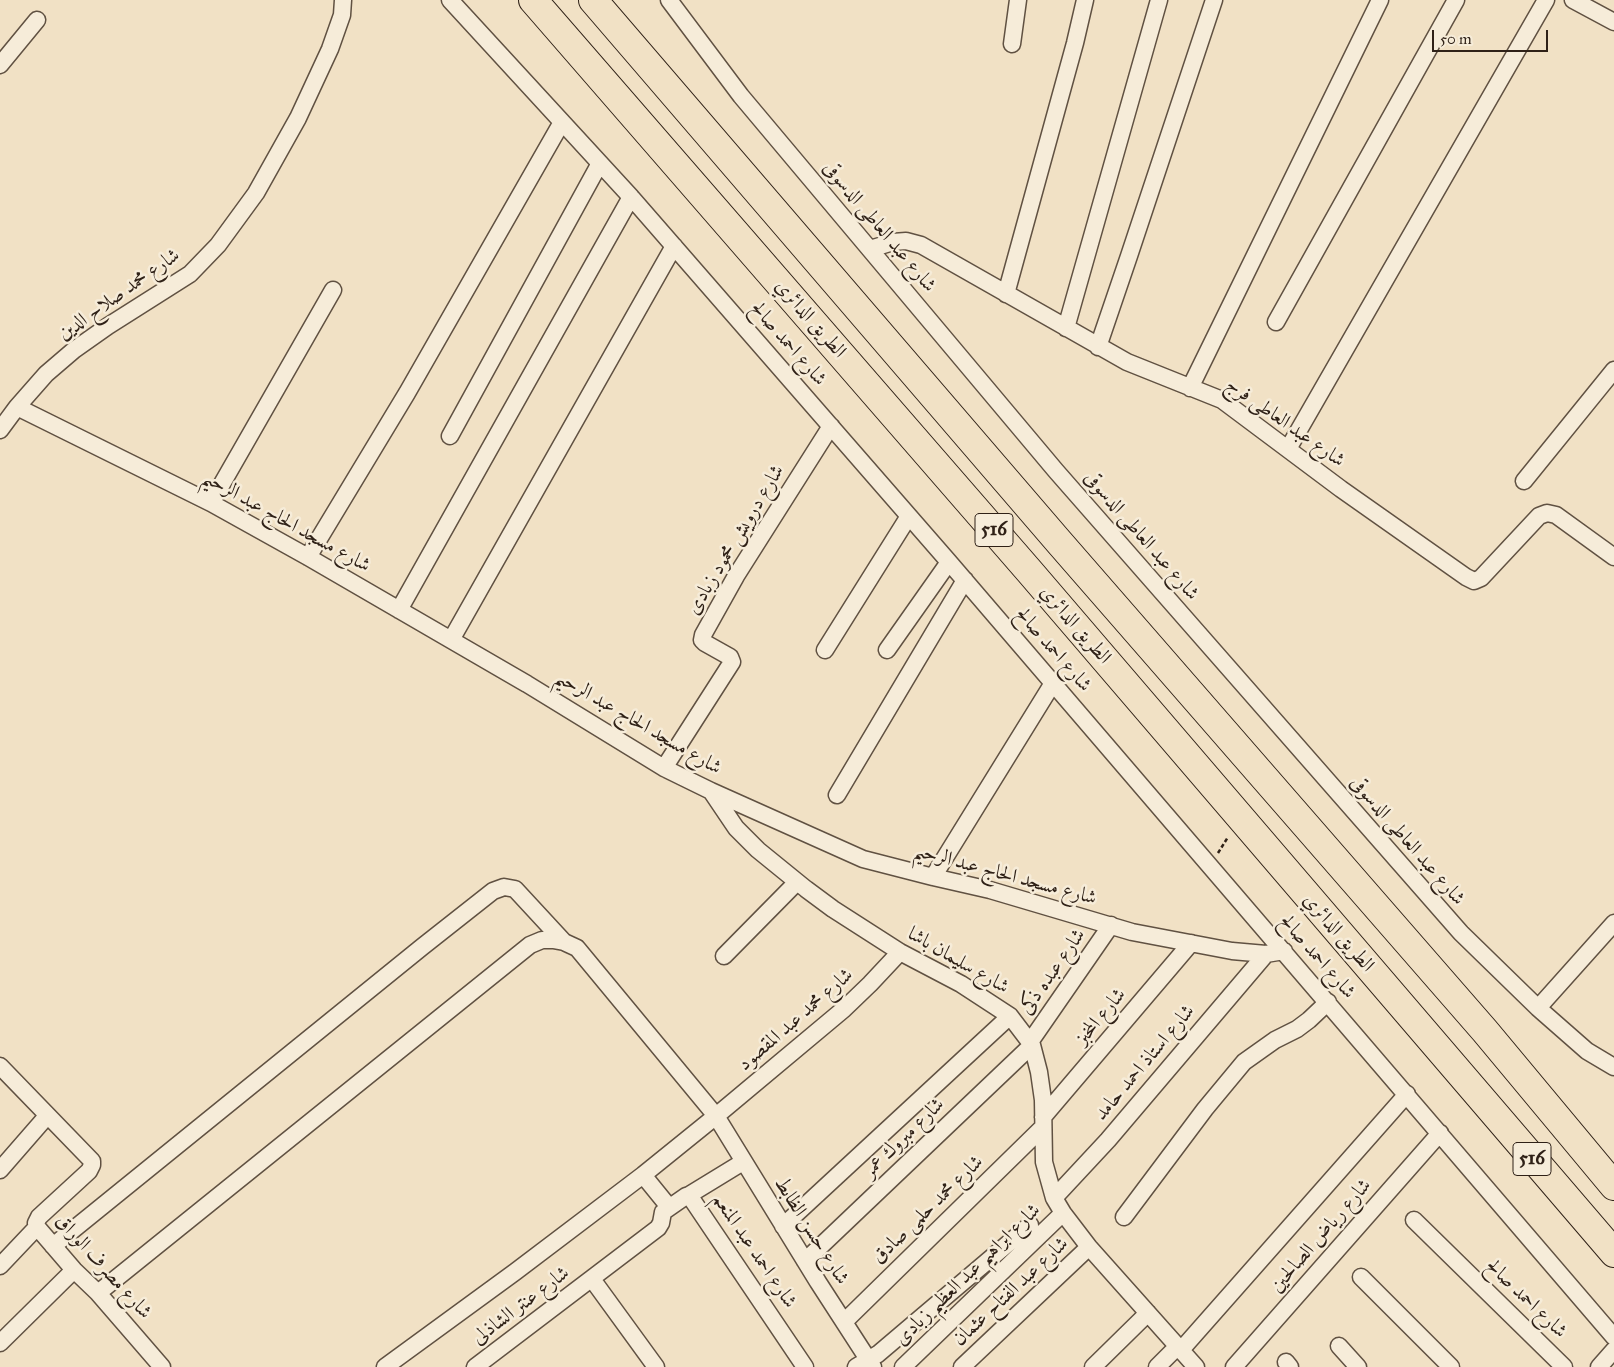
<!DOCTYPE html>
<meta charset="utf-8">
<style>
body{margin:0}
#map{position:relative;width:1614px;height:1367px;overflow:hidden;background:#f1e1c5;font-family:"IM FELL Great Primer",serif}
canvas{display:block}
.scale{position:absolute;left:1432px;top:30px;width:116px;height:22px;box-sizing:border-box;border:2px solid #2f2117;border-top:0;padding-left:6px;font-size:15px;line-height:18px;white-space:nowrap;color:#2f2117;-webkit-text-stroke:4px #f6ecd9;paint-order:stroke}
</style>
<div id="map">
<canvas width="1614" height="1367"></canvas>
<div class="scale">50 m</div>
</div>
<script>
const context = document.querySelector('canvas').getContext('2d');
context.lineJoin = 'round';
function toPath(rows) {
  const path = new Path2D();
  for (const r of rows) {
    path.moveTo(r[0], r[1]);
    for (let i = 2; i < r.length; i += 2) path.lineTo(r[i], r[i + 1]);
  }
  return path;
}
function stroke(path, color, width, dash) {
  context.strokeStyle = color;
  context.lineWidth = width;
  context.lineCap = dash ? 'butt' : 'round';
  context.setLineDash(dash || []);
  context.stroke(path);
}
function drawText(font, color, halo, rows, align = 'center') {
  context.font = font + ' "IM FELL Great Primer",Amiri,serif';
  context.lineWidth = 5;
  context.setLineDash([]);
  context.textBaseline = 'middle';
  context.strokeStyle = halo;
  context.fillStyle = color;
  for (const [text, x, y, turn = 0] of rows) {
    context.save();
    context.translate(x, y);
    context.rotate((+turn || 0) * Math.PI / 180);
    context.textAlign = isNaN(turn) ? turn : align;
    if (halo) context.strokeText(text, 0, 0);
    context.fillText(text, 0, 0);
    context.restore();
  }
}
const path = toPath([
 [1218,853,1228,837]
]);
const minor = toPath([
 [450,0,631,197,949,562,1614,1337],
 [669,0,741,96,1056,471,1461,933,1538,1008,1587,1051,1614,1067],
 [1573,0,1614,22],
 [1012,44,1018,0],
 [0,65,37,20],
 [870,249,893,242,906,241,921,245,1127,362,1222,400,1341,489,1466,577,1474,581,1481,578,1539,516,1547,513,1556,515,1614,557],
 [1006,294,1075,43,1085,0],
 [1276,322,1456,0],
 [1066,328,1159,0],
 [1098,347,1129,256,1214,0],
 [1190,388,1380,0],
 [17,407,211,503,308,557,527,684,664,768,711,791,863,859,933,877,990,890,1132,932,1232,951,1266,954,1284,951],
 [0,430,17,407,46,374,74,350,108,326,190,274,218,245,256,193,298,118,330,49,342,15,343,0],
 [450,436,600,163],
 [1288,449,1546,0],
 [1524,481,1614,370],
 [211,503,333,290],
 [308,557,407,393,562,122],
 [399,610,631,197],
 [451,640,674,246],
 [825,650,909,516],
 [887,650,949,562],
 [664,768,732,662,730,657,705,643,702,640,703,635,736,576,831,426],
 [711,791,736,828,758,850,806,889,833,909,900,952,961,984,1010,1016,1032,1045,1039,1072,1043,1100,1044,1162,1054,1198,1063,1213,1089,1247,1196,1367],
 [837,795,965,580],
 [933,877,1053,683],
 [724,956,797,882],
 [1538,1008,1614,923],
 [1030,1042,1111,925],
 [0,1066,92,1161,92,1165,89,1171,39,1217,36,1223,37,1227,74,1270,98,1293,162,1367],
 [1043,1117,1191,943],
 [0,1170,47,1116],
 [643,1175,669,1207],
 [689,1195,743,1162],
 [1054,1198,1108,1140,1266,954],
 [1124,1217,1205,1109,1244,1062,1275,1040,1297,1029,1309,1020,1328,1002],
 [1414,1220,1564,1367],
 [783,1226,1010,1016],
 [53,1246,422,947,493,891,504,887,515,889,564,942],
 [805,1261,1032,1045],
 [0,1266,37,1227],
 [1361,1277,1451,1367],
 [592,1279,656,1367],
 [98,1293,530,945,542,940,553,940,564,942,577,948,716,1116,818,1282,873,1367],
 [844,1322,1042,1128],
 [0,1343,74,1270],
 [1339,1346,1358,1367],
 [1181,1350,1407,1094],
 [1286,1362,1290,1367],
 [385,1367,515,1272,643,1175,716,1116,844,1009,870,984,900,952],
 [475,1367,658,1228,661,1223,663,1212,686,1196,689,1195,805,1367],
 [856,1367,878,1354,1030,1225],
 [903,1367,1063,1213],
 [962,1367,1089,1247],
 [1093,1367,1148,1313],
 [1157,1367,1178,1346],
 [1234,1367,1440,1133],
 [1599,1367,1614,1350]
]);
const motorway = toPath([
 [533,0,1030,572,1614,1253],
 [593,0,1059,542,1485,1031,1614,1186]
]);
const shields = [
 [994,530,38],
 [1532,1159,38]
];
const shieldNames = [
 ["516",994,530],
 ["516",1532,1159]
];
const streetNames = [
 ["شارع عبد العاطى الدسوقى",879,227,50],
 ["شارع محمد صلاح الدين",119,295,-35],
 ["الطريق الدائري",810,319,49],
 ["شارع احمد صالح",788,344,49],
 ["شارع عبد العاطى فرج",1285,423,35],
 ["شارع مسجد الحاج عبد الرحيم",286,522,29],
 ["شارع عبد العاطى الدسوقى",1141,536,49],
 ["شارع درويش محمود زبادى",736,540,-59],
 ["الطريق الدائري",1075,625,49],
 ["شارع احمد صالح",1053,650,49],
 ["شارع مسجد الحاج عبد الرحيم",638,723,30],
 ["شارع عبد العاطى الدسوقى",1407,841,49],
 ["شارع مسجد الحاج عبد الرحيم",1005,875,15],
 ["الطريق الدائري",1338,933,49],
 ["شارع احمد صالح",1317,957,49],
 ["شارع سليمان باشا",958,961,30],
 ["شارع عبده ذكى",1053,972,-55],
 ["شارع المخبز",1101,1017,-50],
 ["شارع محمد عبد المقصود",796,1020,-41],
 ["شارع استاذ احمد حامد",1145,1063,-50],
 ["شارع مبروك عمر",904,1138,-44],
 ["شارع محمد حلمى صادق",928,1210,-44],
 ["شارع حسن الظابط",811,1231,58],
 ["شارع رياض الصالحين",1321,1236,-49],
 ["شارع احمد عبد المنعم",754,1251,56],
 ["شارع مصرف الوراق",103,1267,48],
 ["شارع ابراهيم عبد العظيم زبادى",968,1275,-44],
 ["شارع عبد الفتاح عثمان",1011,1292,-43],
 ["شارع احمد صالح",1526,1299,44],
 ["شارع عنتر الشاذلى",521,1306,-37]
];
stroke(minor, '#605142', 19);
stroke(motorway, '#2f2117', 30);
stroke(path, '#2f2117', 2.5, [4, 2.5]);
stroke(minor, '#f6ecd9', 16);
stroke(motorway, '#f1e1c5', 28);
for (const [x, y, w] of shields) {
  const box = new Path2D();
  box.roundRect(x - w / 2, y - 16.5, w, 33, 4);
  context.fillStyle = '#f6ecd9';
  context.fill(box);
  stroke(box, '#2f2117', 1);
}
drawText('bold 19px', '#2f2117', null, shieldNames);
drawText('20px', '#2f2117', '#f6ecd9', streetNames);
</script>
